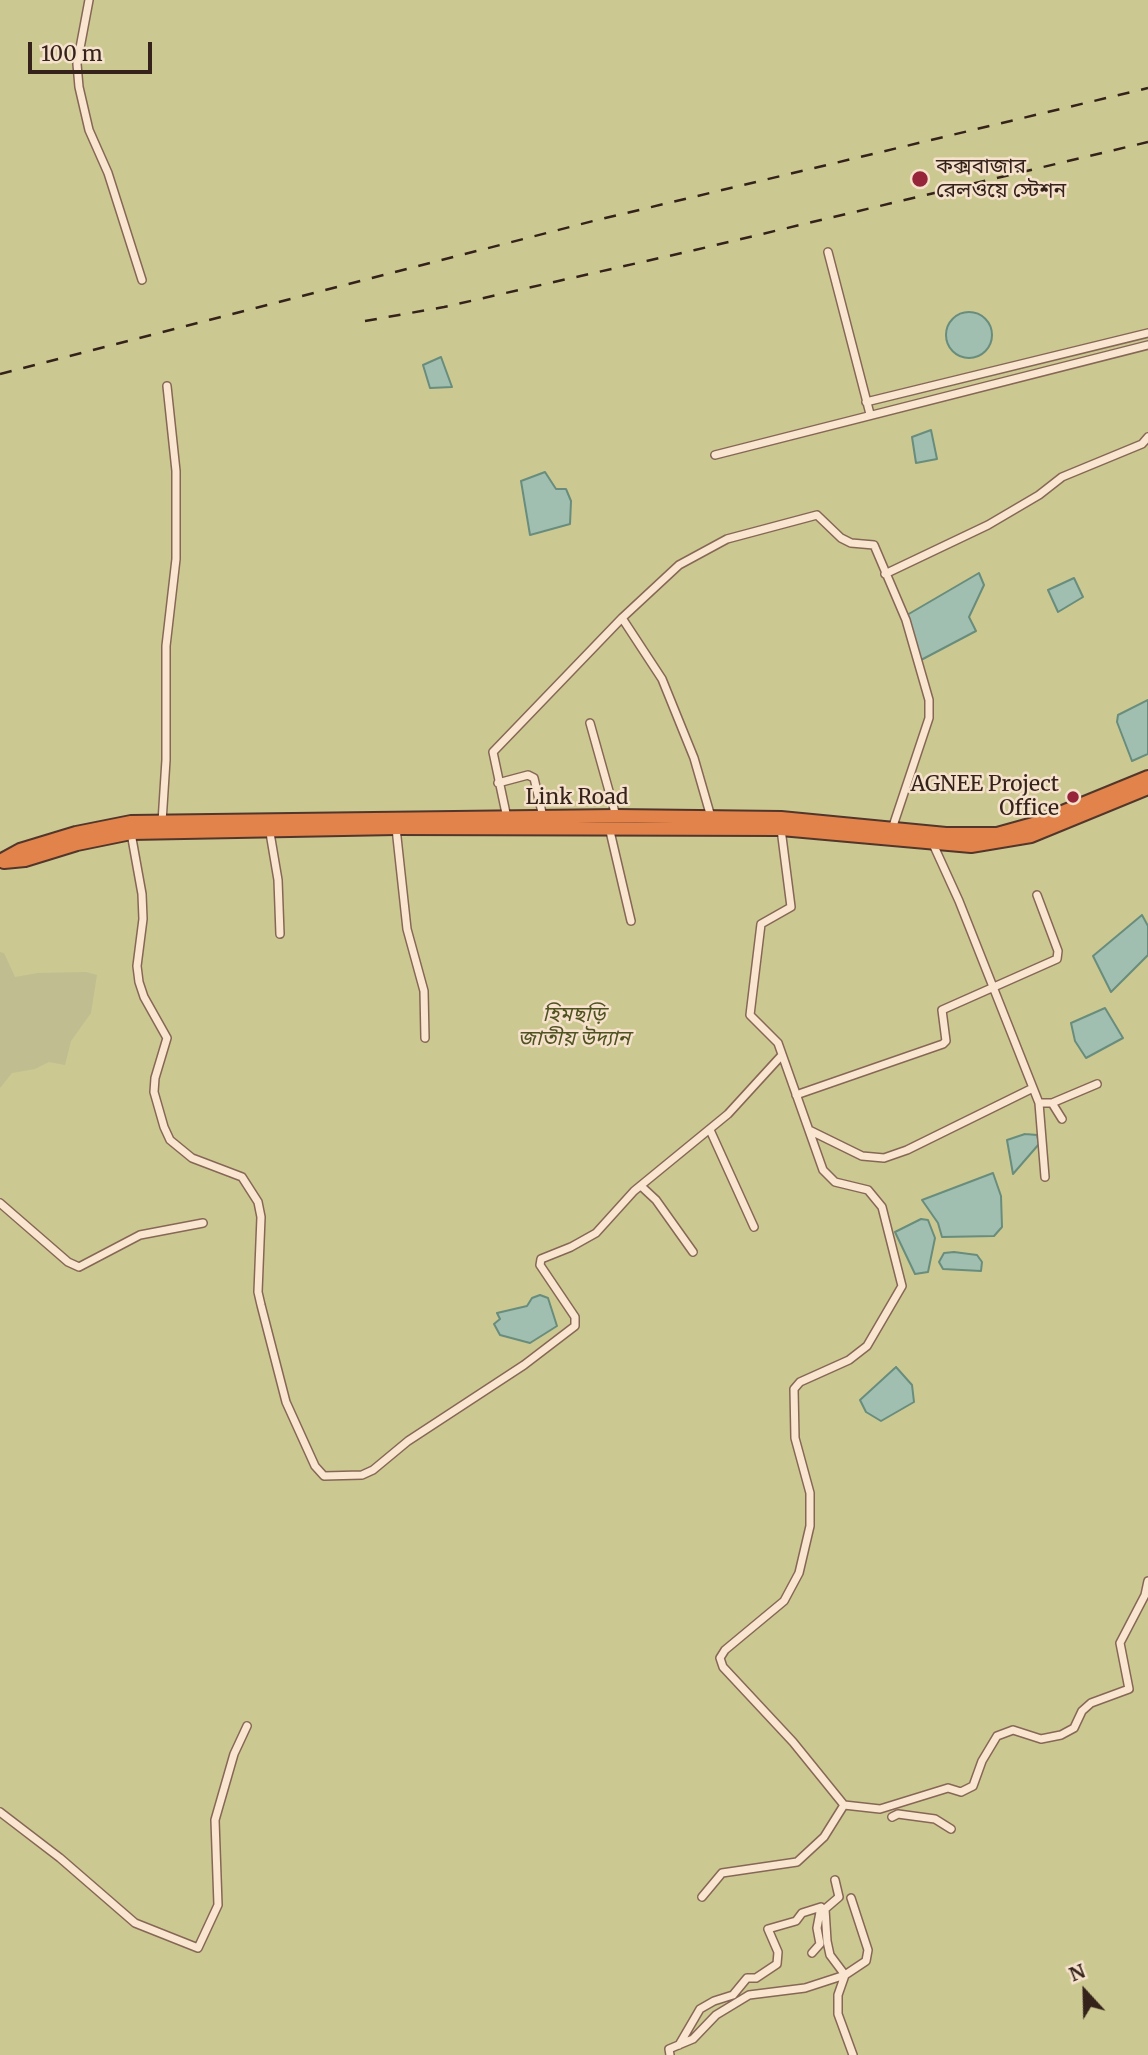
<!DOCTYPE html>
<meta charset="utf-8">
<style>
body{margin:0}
#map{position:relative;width:1148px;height:2055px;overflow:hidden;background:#eed7bd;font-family:Merriweather,serif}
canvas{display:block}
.north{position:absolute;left:1050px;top:1957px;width:70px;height:70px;-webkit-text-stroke:5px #f6e2cc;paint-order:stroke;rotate:338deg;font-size:19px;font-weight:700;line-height:28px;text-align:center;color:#35231b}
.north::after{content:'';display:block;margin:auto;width:24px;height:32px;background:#35231b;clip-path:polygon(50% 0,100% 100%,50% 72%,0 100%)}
.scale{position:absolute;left:28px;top:42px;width:124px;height:32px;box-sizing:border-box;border:4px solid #35231b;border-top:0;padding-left:9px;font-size:21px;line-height:24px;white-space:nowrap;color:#35231b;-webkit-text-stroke:5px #f6e2cc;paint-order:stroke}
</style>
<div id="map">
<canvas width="1148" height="2055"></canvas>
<div class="north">N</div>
<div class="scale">100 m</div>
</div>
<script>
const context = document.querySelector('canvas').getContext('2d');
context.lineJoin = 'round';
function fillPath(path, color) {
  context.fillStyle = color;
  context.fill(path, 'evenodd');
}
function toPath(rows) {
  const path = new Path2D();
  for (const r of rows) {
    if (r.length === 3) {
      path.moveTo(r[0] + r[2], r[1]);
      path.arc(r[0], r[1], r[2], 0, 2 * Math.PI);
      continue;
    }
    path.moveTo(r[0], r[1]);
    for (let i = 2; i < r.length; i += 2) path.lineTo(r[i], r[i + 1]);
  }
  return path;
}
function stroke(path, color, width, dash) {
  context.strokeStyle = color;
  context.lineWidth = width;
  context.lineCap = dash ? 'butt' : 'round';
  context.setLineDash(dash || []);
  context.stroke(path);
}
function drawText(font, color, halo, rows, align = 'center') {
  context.font = font + ' Merriweather,"Noto Sans Bengali",serif';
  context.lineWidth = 5;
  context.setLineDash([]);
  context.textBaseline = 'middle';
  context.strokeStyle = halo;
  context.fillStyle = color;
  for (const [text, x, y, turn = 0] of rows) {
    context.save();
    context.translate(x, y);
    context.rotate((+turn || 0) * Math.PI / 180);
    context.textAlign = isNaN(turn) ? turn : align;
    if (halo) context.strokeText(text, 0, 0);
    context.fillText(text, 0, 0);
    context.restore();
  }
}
const green = toPath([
 [0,0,1148,0,1148,2055,0,2055]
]);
const cemetery = toPath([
 [0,952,4,953,15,977,38,973,86,972,97,975,91,1013,71,1041,65,1065,49,1062,35,1069,12,1073,0,1088]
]);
const water = toPath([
 [969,335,23],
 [441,357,452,387,430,388,423,365,441,357],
 [931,430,937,459,916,463,912,437,931,430],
 [545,472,556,489,566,489,571,501,570,524,530,535,521,481,545,472],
 [979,573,984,585,969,617,976,631,921,660,907,615,979,573],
 [1074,578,1083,597,1058,612,1048,590,1074,578],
 [1148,700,1148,754,1132,761,1117,722,1118,715,1148,700],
 [1142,915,1148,926,1148,955,1111,992,1093,956,1142,915],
 [1105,1008,1123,1038,1086,1058,1075,1041,1071,1023,1105,1008],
 [1025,1134,1037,1135,1039,1144,1013,1174,1007,1140,1025,1134],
 [993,1173,1001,1196,1002,1227,994,1236,942,1237,938,1223,922,1200,993,1173],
 [921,1219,928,1220,935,1238,928,1272,915,1274,895,1232,921,1219],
 [954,1252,977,1255,982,1262,981,1271,943,1269,939,1262,944,1253,954,1252],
 [540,1295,548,1298,557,1326,530,1343,500,1335,494,1324,500,1319,497,1313,527,1306,532,1298,540,1295],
 [896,1367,912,1385,914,1402,881,1421,866,1412,860,1400,896,1367]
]);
const street = toPath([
 [89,0,77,64,79,87,89,130,108,173,142,280],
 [828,252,870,414],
 [866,402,1148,333],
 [715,455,1148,345],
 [885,574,988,525,1039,495,1062,477,1142,444,1148,437],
 [622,618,679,565,727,539,817,515,841,538,851,543,874,545,906,620,929,700,929,718,891,832],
 [590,723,616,816],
 [498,783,528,775,534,778,543,817],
 [507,818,493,752,622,618,662,679,694,758,711,817],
 [162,822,166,760,166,646,176,559,176,471,167,386],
 [269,827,278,880,280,934],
 [609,827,631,921],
 [396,828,407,929,424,991,425,1038],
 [781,829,791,907,761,924,750,1015,778,1043,823,1170,835,1182,868,1190,882,1207,902,1286,867,1346,849,1360,800,1382,794,1389,795,1438,810,1493,810,1526,799,1573,784,1601,725,1650,720,1658,723,1667,793,1742,844,1805],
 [131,833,142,894,143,919,137,966,139,982,144,997,167,1038,155,1078,154,1092,164,1127,170,1140,192,1158,242,1177,258,1202,261,1217,258,1292,261,1305,286,1402,315,1466,324,1476,362,1475,373,1470,408,1441,524,1365,575,1326,575,1317,540,1265,541,1259,571,1247,596,1233,634,1191,728,1114,782,1055],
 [933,844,959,901,1039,1103,1045,1177],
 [796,1095,943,1044,946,1041,942,1010,1057,959,1058,951,1037,895],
 [1039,1103,1052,1103,1097,1084],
 [1052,1103,1062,1119],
 [710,1130,754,1227],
 [809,1130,862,1156,884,1158,907,1150,1033,1088],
 [641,1186,656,1200,693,1252],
 [0,1203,68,1262,79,1267,140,1235,203,1223],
 [0,1812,60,1858,135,1923,198,1948,218,1905,215,1820,234,1754,247,1726],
 [892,1817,898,1814,935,1819,951,1829],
 [835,1880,839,1897,825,1909,827,1941,830,1955,845,1975,838,1995,838,2014,853,2055],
 [702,1897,722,1873,797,1862,824,1837,844,1805,880,1809,948,1788,961,1792,973,1786,982,1761,997,1736,1013,1730,1041,1739,1061,1735,1074,1728,1082,1711,1091,1703,1129,1689,1120,1643,1145,1595,1148,1581],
 [679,2045,700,2009,714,2001,733,1995,747,1978,756,1978,777,1964,778,1952,768,1929,796,1921,802,1913,821,1907,817,1928,820,1944,812,1953],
 [670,2055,669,2049,693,2039,716,2015,749,1995,805,1988,845,1975,866,1961,868,1950,851,1898]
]);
const highway = toPath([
 [0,861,20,850,76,833,131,822,616,816,781,818,946,834,997,834,1033,824,1148,777],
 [4,862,25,860,77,844,131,833,396,828,781,829,971,846,1031,836,1148,788]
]);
const rail = toPath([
 [365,321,444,307,695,250,1148,142],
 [0,374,593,221,1148,88]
]);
const markers = [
 [920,179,9,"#96253a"],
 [1073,797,7,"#96253a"]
];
const poiNames = [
 ["কক্সবাজার",936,167],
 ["রেলওয়ে স্টেশন",936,191],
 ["AGNEE Project",1059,785,"right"],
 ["Office",1059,809,"right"]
];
const streetNames = [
 ["Link Road",577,798]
];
const parkNames = [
 ["হিমছড়ি",574,1015],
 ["জাতীয় উদ্যান",574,1039]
];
fillPath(green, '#ccc891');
fillPath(cemetery, '#c0bd91');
fillPath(water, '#a1bfb1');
stroke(water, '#688d7d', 2);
stroke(street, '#866756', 10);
stroke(highway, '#53362b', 16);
stroke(street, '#f9e5d0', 7);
stroke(highway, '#e1834a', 12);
stroke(rail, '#35231b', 2.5, [12, 12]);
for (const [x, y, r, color] of markers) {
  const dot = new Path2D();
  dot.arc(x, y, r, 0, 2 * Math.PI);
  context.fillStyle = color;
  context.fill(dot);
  stroke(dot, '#f6e2cc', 2.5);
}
drawText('21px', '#35231b', '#f6e2cc', poiNames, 'left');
drawText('21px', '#35231b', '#f6e2cc', streetNames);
drawText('italic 21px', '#4f5221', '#f6e2cc', parkNames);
</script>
